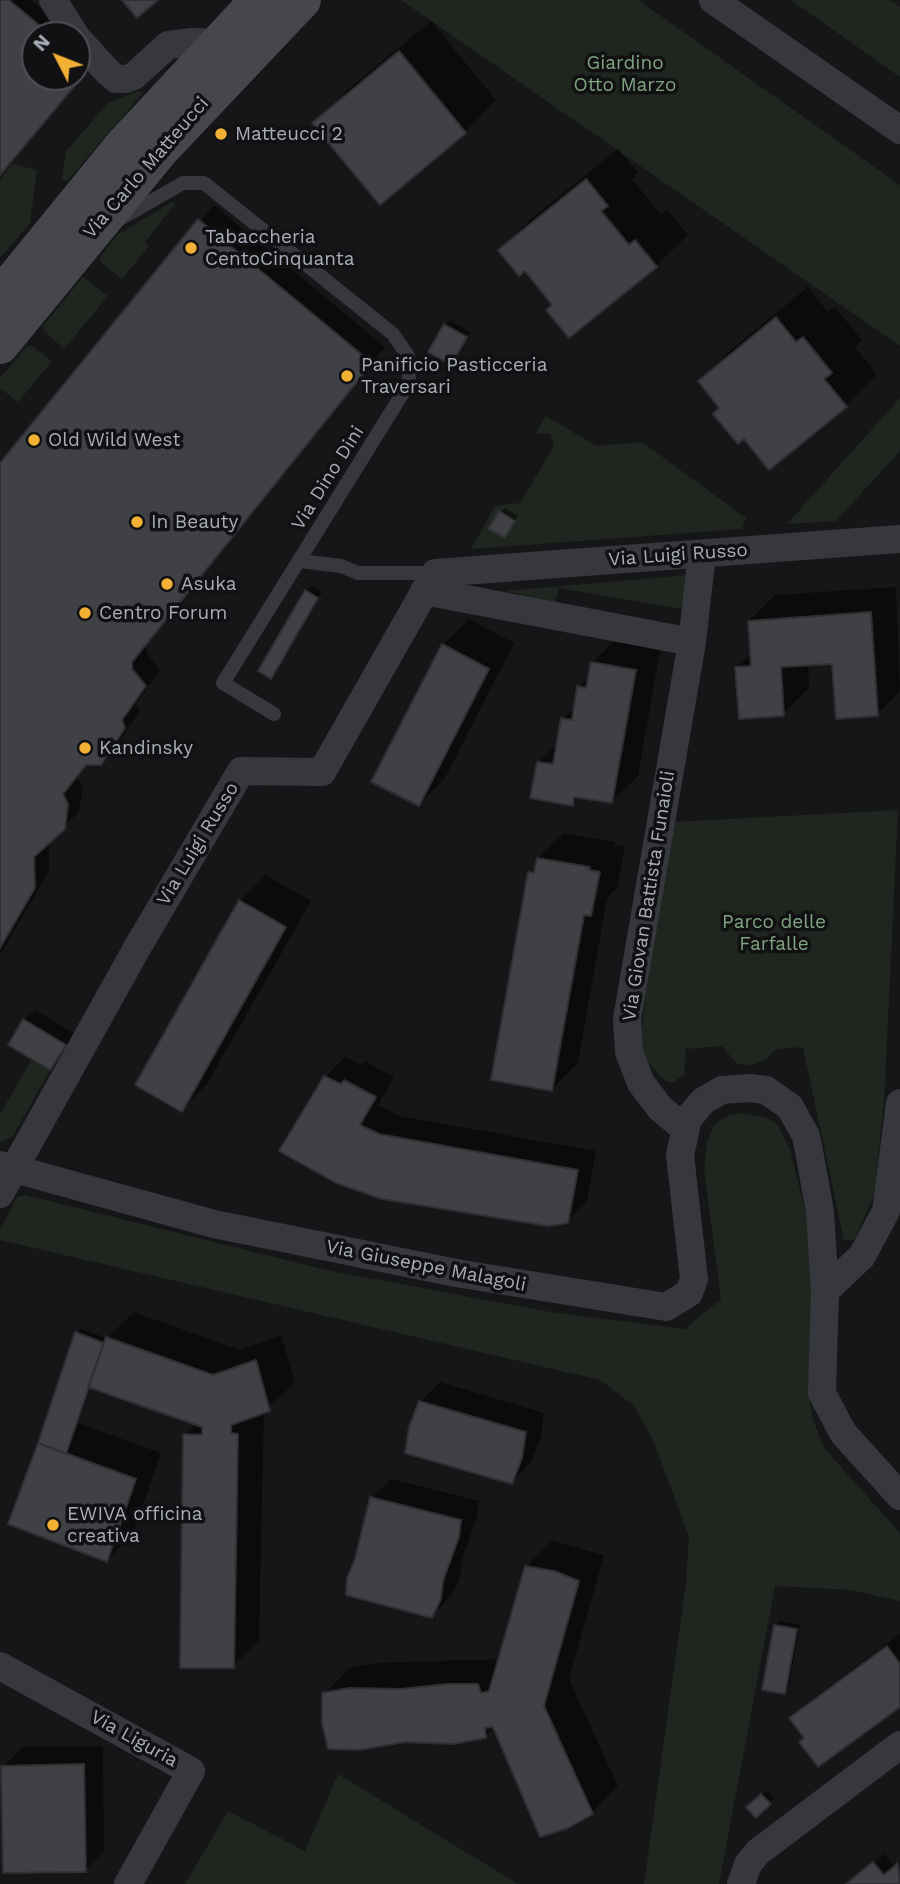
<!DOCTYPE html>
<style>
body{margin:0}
#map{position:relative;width:900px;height:1884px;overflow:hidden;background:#161618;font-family:"Work Sans",sans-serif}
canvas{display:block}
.north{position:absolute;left:21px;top:21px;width:70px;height:70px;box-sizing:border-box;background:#111113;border:2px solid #4d4f55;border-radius:50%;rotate:312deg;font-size:19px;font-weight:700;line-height:28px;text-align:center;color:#a8adb8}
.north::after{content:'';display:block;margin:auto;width:24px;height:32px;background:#f2b134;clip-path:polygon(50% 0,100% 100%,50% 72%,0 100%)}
</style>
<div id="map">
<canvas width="900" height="1884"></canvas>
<div class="north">N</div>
</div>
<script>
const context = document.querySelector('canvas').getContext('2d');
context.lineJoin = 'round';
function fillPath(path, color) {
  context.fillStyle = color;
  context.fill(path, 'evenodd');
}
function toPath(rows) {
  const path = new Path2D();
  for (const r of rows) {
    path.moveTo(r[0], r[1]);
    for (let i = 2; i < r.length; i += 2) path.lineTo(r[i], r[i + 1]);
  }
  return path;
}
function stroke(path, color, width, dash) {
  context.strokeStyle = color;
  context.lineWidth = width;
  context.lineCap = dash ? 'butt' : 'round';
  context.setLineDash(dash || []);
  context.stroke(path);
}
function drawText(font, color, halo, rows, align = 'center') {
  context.font = font + ' "Work Sans",sans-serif';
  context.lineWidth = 7;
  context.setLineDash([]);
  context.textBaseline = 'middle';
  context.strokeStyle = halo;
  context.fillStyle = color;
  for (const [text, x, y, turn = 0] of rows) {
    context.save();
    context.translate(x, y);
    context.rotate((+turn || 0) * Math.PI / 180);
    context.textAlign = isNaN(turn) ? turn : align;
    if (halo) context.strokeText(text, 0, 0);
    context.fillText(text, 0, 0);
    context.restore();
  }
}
const green = toPath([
 [401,0,638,0,900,185,900,346],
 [791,0,890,0,900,7,900,77],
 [138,91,143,93,66,182,62,178,66,151,109,102],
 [13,164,37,170,30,223,0,258,0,179],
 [172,202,175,204,145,242,149,246,122,279,102,263,100,257,117,235],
 [83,277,108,296,64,349,44,331,43,326],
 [27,346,32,346,52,361,18,402,0,388,0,378],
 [900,398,900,451,836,521,787,524],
 [546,416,596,446,642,442,746,518,742,529,471,549,495,506,520,503,554,446,550,433,535,434],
 [688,575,681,609,559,588,555,602,505,591],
 [898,810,884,1103,874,1195,855,1239,844,1241,803,1047,776,1049,765,1060,751,1065,738,1064,721,1046,686,1049,684,1075,672,1083,665,1081,646,1060,641,1039,646,988,673,822],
 [32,1059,50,1070,13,1136,0,1143,0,1114],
 [741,1113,765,1117,777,1124,790,1149,810,1230,813,1270,809,1395,813,1420,824,1448,900,1533,900,1601,851,1590,775,1586,719,1884,644,1884,686,1583,689,1537,654,1442,634,1406,600,1380,0,1240,0,1230,17,1197,25,1195,331,1271,551,1312,685,1329,721,1299,704,1169,707,1143,714,1125,729,1115],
 [338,1774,518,1884,185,1884,228,1811,305,1851]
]);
const shadow = toPath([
 [0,0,31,0,65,29,65,35,35,35,35,77,77,77,77,55,91,67,0,174],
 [431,21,496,100,465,132,380,203,314,123,345,92],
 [618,149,638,173,632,179,661,215,667,210,688,235,656,266,554,304,525,269,500,250,531,219],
 [214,205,385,347,146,645,147,653,160,670,136,704,139,712,115,748,100,763,89,763,77,777,83,788,79,812,49,841,49,871,0,955,0,466],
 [808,287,828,312,835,307,862,340,855,347,877,374,846,405,770,468,700,381,731,350],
 [450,320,470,332,451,363,445,325],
 [505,508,518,516,504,536,500,512],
 [311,586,322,592,271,677,306,591],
 [896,587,900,691,877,714,834,662,808,664,809,688,783,714,737,667,752,653,749,621,775,595],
 [469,619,514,643,445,778,419,804,443,645],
 [618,637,661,645,638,776,612,801,580,796,572,804,538,763,559,742,563,719,576,706,579,687,590,676,592,663],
 [564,833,615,842,614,845,625,847,617,888,607,898,578,1063,552,1089,530,873,537,866,538,858],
 [266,875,311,901,207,1084,181,1110,240,901],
 [35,1010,75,1034,50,1068,24,1020],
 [345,1057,361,1065,365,1061,394,1077,378,1105,399,1116,596,1151,587,1202,567,1221,383,1197,325,1077],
 [134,1312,240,1350,281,1335,295,1383,264,1411,259,1640,233,1666,185,1435,196,1423,91,1386,78,1423,161,1453,133,1534,107,1560,10,1523,77,1333,81,1329,107,1338],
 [440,1382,544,1413,541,1437,531,1462,512,1482,420,1402],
 [391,1479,479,1501,477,1516,462,1560,460,1578,451,1596,432,1616,357,1560,371,1498],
 [552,1541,604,1555,569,1679,618,1786,592,1812,494,1727,485,1736,324,1694,350,1668,376,1663,500,1659,526,1567],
 [780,1621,800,1625,789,1687,785,1692,775,1626],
 [900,1634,900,1705,806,1738,791,1719,806,1704],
 [103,1746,104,1851,85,1870,3,1767,22,1747],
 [767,1791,774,1799,756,1815,753,1802],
 [884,1854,895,1867,900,1862,900,1884,847,1884]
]);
const building = toPath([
 [0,0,9,0,51,35,35,35,35,77,77,77,77,73,82,77,0,175,0,0],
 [122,0,158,0,137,18,122,0],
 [399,51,466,133,380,205,312,123,399,51],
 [586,179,608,206,601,211,629,245,635,240,657,267,569,338,546,310,552,305,525,271,519,276,498,250,586,179],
 [198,219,372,363,132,662,132,669,146,686,122,720,125,728,101,765,86,765,63,794,68,804,65,829,34,857,35,888,0,948,0,463,198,219],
 [776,317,796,342,803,337,832,373,824,379,847,407,769,470,744,439,738,444,713,414,719,408,698,381,776,317],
 [444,324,467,337,451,365,428,352,444,324],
 [499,511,515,521,505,538,488,529,499,511],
 [305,590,318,598,271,679,258,671,305,590],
 [871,612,878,716,836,719,832,664,781,667,784,716,739,719,735,667,751,666,748,621,871,612],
 [442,644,489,669,419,806,371,782,442,644],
 [591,662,636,670,612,803,574,797,573,806,530,798,537,762,553,764,561,718,572,720,577,686,586,688,591,662],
 [537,858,590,867,589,870,600,872,591,916,584,915,552,1091,491,1080,528,872,534,873,537,858],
 [239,900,286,927,182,1112,135,1085,239,900],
 [23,1019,66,1045,50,1070,8,1045,23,1019],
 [324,1076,341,1084,344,1080,376,1097,360,1125,379,1134,578,1170,568,1223,548,1226,382,1199,336,1183,279,1151,324,1076],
 [75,1332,104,1343,66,1454,38,1443,75,1332],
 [106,1337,213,1375,256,1360,270,1411,231,1425,231,1433,238,1434,234,1668,180,1668,183,1434,202,1435,202,1427,88,1387,106,1337],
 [419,1401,526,1432,522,1458,512,1484,405,1453,409,1427,419,1401],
 [38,1443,136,1479,107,1562,8,1524,38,1443],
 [370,1497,461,1520,459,1537,443,1581,441,1599,432,1618,346,1595,347,1578,355,1559,370,1497],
 [525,1566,554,1571,579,1581,544,1706,593,1814,568,1828,540,1837,493,1727,485,1728,486,1738,452,1744,405,1742,359,1750,328,1749,322,1723,322,1693,349,1688,400,1689,448,1684,478,1684,481,1693,489,1691,525,1566],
 [774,1625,797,1629,785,1694,762,1690,774,1625],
 [887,1646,900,1664,900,1707,818,1767,799,1742,804,1738,789,1718,887,1646],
 [84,1764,86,1872,3,1873,1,1766,84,1764],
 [761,1794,771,1804,756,1818,746,1807,761,1794],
 [873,1862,884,1875,898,1863,900,1884,846,1884,873,1862]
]);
const lane = toPath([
 [120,219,183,183,204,183,393,334,408,356,409,383,223,683,274,714],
 [300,561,341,566,358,573,435,573]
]);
const street = toPath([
 [53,0,75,35],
 [713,0,900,130],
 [77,38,106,70,116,79,126,79,134,76,168,45,192,42,219,43],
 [424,591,692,642],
 [685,1129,660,1108,641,1083,629,1052,627,1019,692,642,702,554],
 [0,1165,214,1224,456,1273,666,1307,689,1293,694,1279,680,1155,688,1119,703,1101,722,1090,750,1088,766,1090,790,1107,806,1136,809,1151,820,1212,825,1291,822,1393,843,1433,900,1496],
 [0,1194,137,948,241,771,322,772,435,573,900,539],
 [825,1291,862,1256,886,1211,900,1103],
 [0,1666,191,1771,128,1884],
 [741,1884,748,1864,758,1852,900,1745]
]);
const secondary = toPath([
 [0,297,123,146,259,0],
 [0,345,160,150,302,0]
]);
const markers = [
 [221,134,7,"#f2b134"],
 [191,248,7,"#f2b134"],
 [347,376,7,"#f2b134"],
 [34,440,7,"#f2b134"],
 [137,522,7,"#f2b134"],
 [167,584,7,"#f2b134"],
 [85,613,7,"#f2b134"],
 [85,748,7,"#f2b134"],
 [53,1525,7,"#f2b134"]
];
const parkNames = [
 ["Giardino",625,63],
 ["Otto Marzo",625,85],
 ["Parco delle",774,922],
 ["Farfalle",774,944]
];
const poiNames = [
 ["Matteucci 2",235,134],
 ["Tabaccheria",205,237],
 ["CentoCinquanta",205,259],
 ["Panificio Pasticceria",361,365],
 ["Traversari",361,387],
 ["Old Wild West",48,440],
 ["In Beauty",151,522],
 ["Asuka",181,584],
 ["Centro Forum",99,613],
 ["Kandinsky",99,748],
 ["EWIVA officina",67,1514],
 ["creativa",67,1536]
];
const streetNames = [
 ["Via Carlo Matteucci",146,168,-49],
 ["Via Dino Dini",328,478,-58],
 ["Via Luigi Russo",678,555,-4],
 ["Via Luigi Russo",198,844,-59],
 ["Via Giovan Battista Funaioli",649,896,-81],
 ["Via Giuseppe Malagoli",426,1266,11],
 ["Via Liguria",134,1739,29]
];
fillPath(green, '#1e261f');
fillPath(shadow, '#0007');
fillPath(building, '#404145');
stroke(building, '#303034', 2);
stroke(lane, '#37383d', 14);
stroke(street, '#37383d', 28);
stroke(secondary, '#45474d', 38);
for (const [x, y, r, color] of markers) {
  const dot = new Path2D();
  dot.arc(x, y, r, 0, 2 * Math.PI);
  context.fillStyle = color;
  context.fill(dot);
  stroke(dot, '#111113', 2.5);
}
drawText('19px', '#7fa381', '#111113', parkNames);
drawText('19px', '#a8adb8', '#111113', poiNames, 'left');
drawText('19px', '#a8adb8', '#111113', streetNames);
</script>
